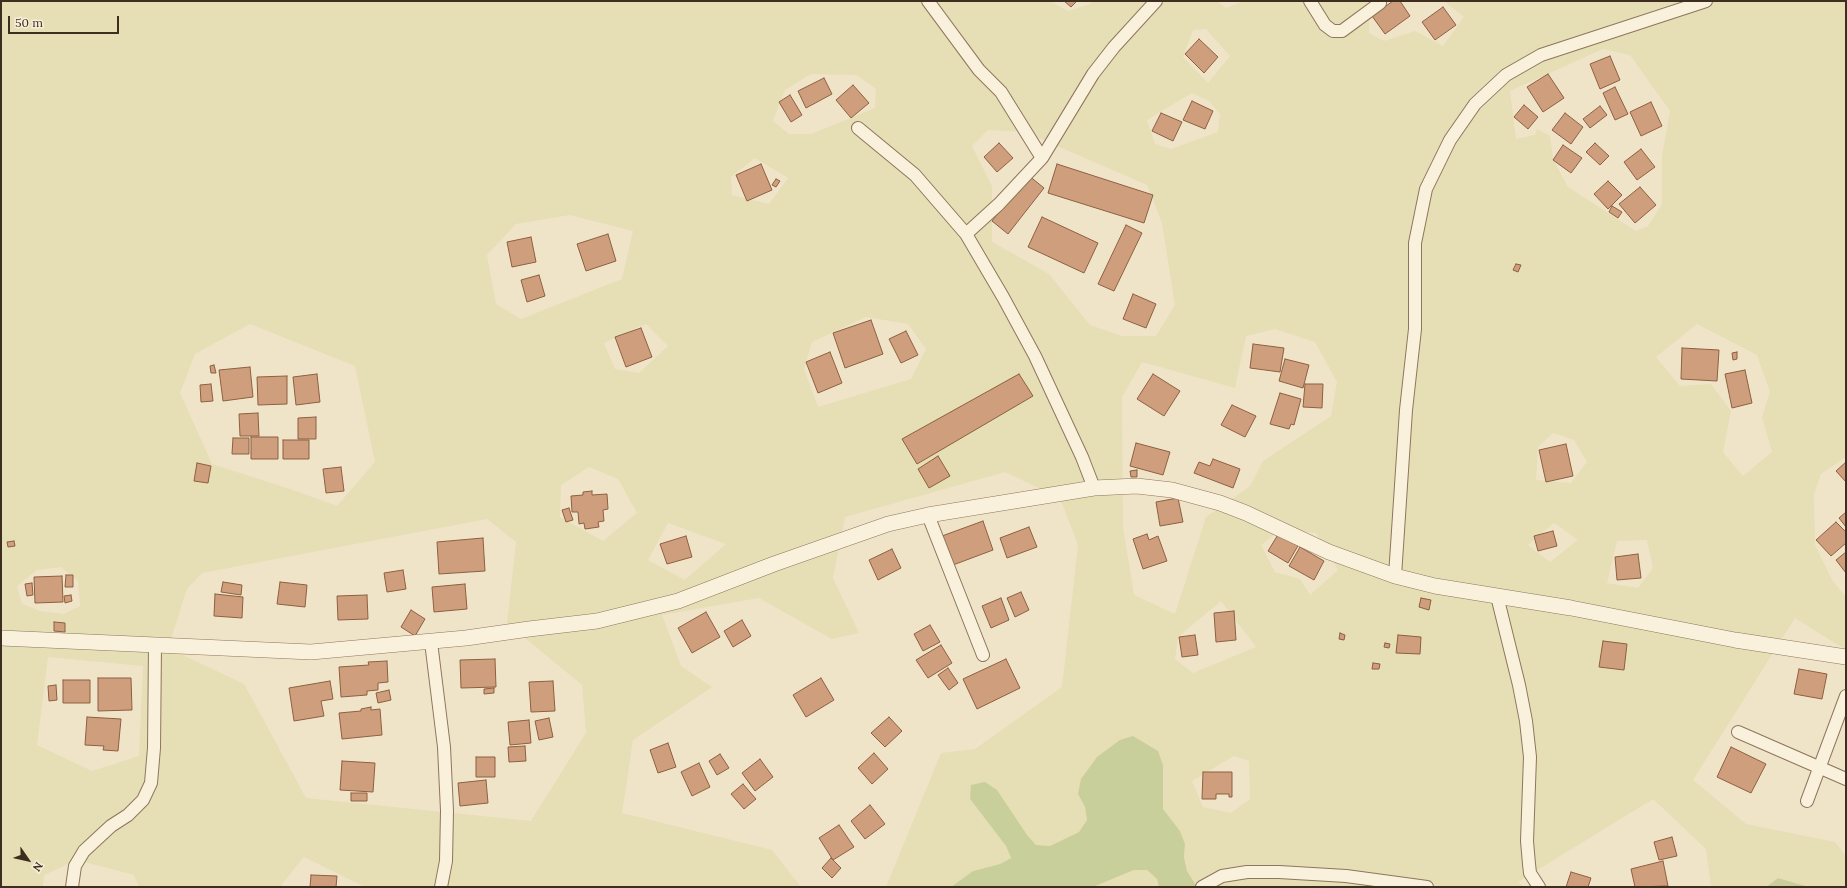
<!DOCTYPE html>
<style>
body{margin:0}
#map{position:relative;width:1847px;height:888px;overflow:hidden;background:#f0e4c8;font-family:Lora,serif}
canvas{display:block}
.frame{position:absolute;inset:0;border:2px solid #3d2e20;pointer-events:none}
.north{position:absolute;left:8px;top:840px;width:40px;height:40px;-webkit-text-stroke:3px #f7eed8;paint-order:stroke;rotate:124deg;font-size:11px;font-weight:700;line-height:16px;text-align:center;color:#3d2e20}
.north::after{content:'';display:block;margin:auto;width:14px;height:18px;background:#3d2e20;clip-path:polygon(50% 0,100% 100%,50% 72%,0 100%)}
.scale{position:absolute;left:8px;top:16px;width:111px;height:18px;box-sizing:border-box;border:2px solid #3d2e20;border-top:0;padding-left:5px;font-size:12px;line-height:14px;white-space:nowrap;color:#3d2e20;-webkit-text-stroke:3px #f7eed8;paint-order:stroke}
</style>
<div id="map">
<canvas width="1847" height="888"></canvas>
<div class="frame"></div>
<div class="north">N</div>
<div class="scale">50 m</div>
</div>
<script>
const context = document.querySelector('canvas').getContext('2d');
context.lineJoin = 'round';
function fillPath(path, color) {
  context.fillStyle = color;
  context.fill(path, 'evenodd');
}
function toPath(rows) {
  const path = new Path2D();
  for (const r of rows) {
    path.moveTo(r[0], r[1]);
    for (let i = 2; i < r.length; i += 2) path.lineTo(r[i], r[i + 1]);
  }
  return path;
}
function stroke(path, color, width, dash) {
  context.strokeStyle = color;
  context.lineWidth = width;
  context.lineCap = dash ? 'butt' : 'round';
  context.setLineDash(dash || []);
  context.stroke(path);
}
const farmland = toPath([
 [1,1,1050,1,1068,11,1090,4,1091,1,1217,1,1226,8,1244,1,1388,1,1369,18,1369,33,1384,41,1415,31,1443,46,1464,17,1445,2,1440,1,1846,1,1846,457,1821,474,1814,494,1815,545,1832,580,1846,597,1846,650,1795,618,1693,780,1746,824,1835,842,1846,856,1846,887,1809,887,1778,878,1766,887,1711,887,1706,849,1653,799,1518,882,1524,887,1197,887,1187,871,1184,857,1185,844,1180,831,1163,810,1163,765,1078,794,1085,807,1087,820,1079,832,1050,846,1036,845,1027,835,970,799,1006,846,1011,858,1000,864,973,871,951,887,886,887,941,753,975,749,1062,687,1078,545,1060,498,1005,472,845,517,833,578,859,633,832,639,759,598,662,615,681,666,712,687,633,740,622,813,772,850,801,887,365,887,304,857,282,884,283,887,139,887,134,875,77,860,44,875,43,887,1,887],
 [1206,29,1230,56,1208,83,1183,57,1193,30],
 [1603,49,1630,55,1670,111,1662,156,1662,204,1648,226,1636,231,1568,187,1553,159,1550,136,1537,129,1535,135,1516,139,1510,91],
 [811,74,856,75,876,89,875,108,811,134,789,134,773,121,785,90],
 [1192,93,1209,101,1220,114,1218,132,1171,149,1155,144,1147,120],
 [988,130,1025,132,1147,185,1162,223,1175,305,1156,336,1122,336,1090,325,1049,274,992,242,992,186,972,146],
 [755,158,788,178,769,204,732,195,731,177],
 [570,215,633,231,622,279,521,319,496,304,487,255,516,224],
 [866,317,908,324,926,349,911,379,818,407,804,369,812,342],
 [250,324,355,366,375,462,337,506,293,490,212,464,180,393,195,354],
 [646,324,668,346,639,373,615,369,604,343],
 [1697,324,1757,355,1770,392,1762,417,1772,452,1743,476,1723,452,1731,411,1711,384,1680,386,1656,357],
 [1275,329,1315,342,1337,382,1331,416,1263,461,1250,486,1206,517,1175,614,1134,595,1123,527,1122,397,1142,362,1235,388,1246,336],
 [1553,433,1574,440,1587,462,1571,483,1536,480,1538,447],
 [589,467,618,479,637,513,603,541,560,517,561,485],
 [487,519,516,542,507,623,582,685,586,733,531,821,306,798,244,684,168,648,187,589,202,573],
 [668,523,726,544,685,580,648,560],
 [1554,523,1578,540,1550,562,1528,545],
 [1280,530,1316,533,1338,570,1310,595,1300,579,1275,572,1261,545],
 [1647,540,1653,568,1638,588,1607,583,1617,541],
 [61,567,78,581,80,606,64,614,40,611,22,604,17,586,37,570],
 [1221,601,1256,647,1193,673,1175,659,1178,637],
 [48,657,143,666,139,756,92,771,37,745],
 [1234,756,1249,761,1250,799,1231,813,1203,807,1192,781],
 [1134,870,1147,870,1157,879,1159,887,1093,887]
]);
const green = toPath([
 [1133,736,1158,751,1163,765,1163,809,1180,831,1185,844,1184,857,1187,871,1197,887,1159,887,1157,879,1147,870,1134,870,1093,887,951,887,973,871,1000,864,1011,858,1006,846,970,799,971,785,985,782,997,790,1027,835,1036,845,1050,846,1079,832,1087,820,1085,807,1078,794,1081,779,1097,757,1120,740],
 [1778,878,1809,887,1766,887]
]);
const building = toPath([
 [1064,1,1077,1,1071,7,1064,1],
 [1393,1,1400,1,1410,16,1385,34,1372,16,1393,1],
 [1443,7,1456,25,1435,40,1422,22,1443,7],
 [1199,39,1218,57,1204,73,1185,54,1199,39],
 [1610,56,1620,80,1600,89,1590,64,1610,56],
 [1548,74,1564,98,1543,112,1527,87,1548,74],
 [824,78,832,94,806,108,798,91,824,78],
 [853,85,869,103,851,118,836,100,853,85],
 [1615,87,1628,114,1615,120,1603,93,1615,87],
 [790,95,802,115,791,122,779,102,790,95],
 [1192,101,1213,111,1205,129,1183,120,1192,101],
 [1651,102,1662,126,1641,136,1630,112,1651,102],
 [1524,105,1538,117,1528,129,1514,117,1524,105],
 [1600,106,1607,115,1590,128,1583,119,1600,106],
 [1161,113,1182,122,1173,141,1152,131,1161,113],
 [1565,113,1583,127,1571,144,1552,130,1565,113],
 [999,143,1013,158,997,172,984,157,999,143],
 [1595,143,1609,156,1600,165,1586,152,1595,143],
 [1563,145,1582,158,1571,173,1553,160,1563,145],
 [1641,149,1655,167,1637,180,1624,162,1641,149],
 [761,164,772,190,747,201,736,175,761,164],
 [1057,164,1153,195,1144,223,1048,193,1057,164],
 [1028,175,1044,188,1008,234,992,221,1028,175],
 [776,179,780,181,776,187,772,185,776,179],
 [1608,181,1622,195,1608,209,1594,194,1608,181],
 [1640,187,1656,205,1635,223,1619,204,1640,187],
 [1612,206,1622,212,1618,218,1609,212,1612,206],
 [1042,217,1098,243,1084,273,1028,247,1042,217],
 [1126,225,1142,233,1114,291,1098,284,1126,225],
 [608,234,616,261,586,271,577,244,608,234],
 [531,237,536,262,512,267,507,242,531,237],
 [1516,264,1521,265,1518,272,1513,270,1516,264],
 [539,275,545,296,527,302,521,280,539,275],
 [1133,294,1156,304,1146,328,1123,319,1133,294],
 [871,320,883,354,845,368,833,333,871,320],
 [641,328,652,357,626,367,615,337,641,328],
 [906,331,918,355,901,363,889,339,906,331],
 [1253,344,1284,348,1280,372,1250,368,1253,344],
 [1682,348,1719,350,1717,381,1681,379,1682,348],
 [830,352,842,383,818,393,806,362,830,352],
 [1737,352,1737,359,1733,360,1732,353,1737,352],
 [1285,359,1309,365,1303,388,1279,381,1285,359],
 [214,365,216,373,211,373,210,366,214,365],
 [250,367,253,397,223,401,219,370,250,367],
 [1745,370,1752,403,1732,408,1725,374,1745,370],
 [317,374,320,402,296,405,293,377,317,374],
 [1019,374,1033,396,917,464,902,439,1019,374],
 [1153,374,1180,391,1164,416,1137,399,1153,374],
 [287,376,287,404,258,405,257,377,287,376],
 [211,384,213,401,201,402,200,385,211,384],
 [1305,384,1323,384,1322,408,1303,407,1305,384],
 [1280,393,1301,399,1294,425,1291,424,1289,429,1270,424,1280,393],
 [1232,405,1256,416,1245,437,1221,425,1232,405],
 [258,413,259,436,240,436,239,414,258,413],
 [316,417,316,439,298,439,298,418,316,417],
 [251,437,278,437,278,459,251,459,251,437],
 [233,438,249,438,249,454,232,454,233,438],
 [283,440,309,440,309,459,283,459,283,440],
 [1136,443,1170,452,1163,475,1130,466,1136,443],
 [1566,444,1573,476,1546,482,1539,450,1566,444],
 [938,456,950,476,929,488,918,469,938,456],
 [1213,459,1240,469,1233,488,1194,473,1199,462,1210,466,1213,459],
 [1846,462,1846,482,1836,471,1846,462],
 [197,463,211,466,208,483,194,481,197,463],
 [341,467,344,491,326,493,323,469,341,467],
 [1137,470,1137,477,1131,477,1130,471,1137,470],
 [592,491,592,495,607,494,608,509,603,510,604,521,598,522,599,527,585,529,584,523,579,524,578,512,572,512,571,496,583,495,583,492,592,491],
 [1178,498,1183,522,1160,526,1156,502,1178,498],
 [569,508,573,520,566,522,562,510,569,508],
 [1846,512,1846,527,1839,518,1846,512],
 [983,521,993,550,953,565,942,536,983,521],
 [1836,522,1846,532,1846,543,1831,556,1816,540,1836,522],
 [1029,527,1037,547,1007,558,1000,538,1029,527],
 [1553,531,1557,546,1538,551,1534,536,1553,531],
 [1279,533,1299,544,1288,563,1268,551,1279,533],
 [1147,534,1149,540,1158,536,1167,561,1143,569,1133,539,1147,534],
 [686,536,692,557,667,564,660,544,686,536],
 [483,538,485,571,439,574,437,542,483,538],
 [14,541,15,546,8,547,7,542,14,541],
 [1300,547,1324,561,1314,580,1289,566,1300,547],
 [892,549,901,568,878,580,869,560,892,549],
 [1846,552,1846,573,1836,560,1846,552],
 [1638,554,1641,578,1617,580,1615,557,1638,554],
 [403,570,406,589,387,592,384,573,403,570],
 [66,575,73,575,73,587,65,587,66,575],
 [62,576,63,602,35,603,34,577,62,576],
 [223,582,242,585,241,595,221,592,223,582],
 [280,582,307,585,305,607,277,604,280,582],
 [32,583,33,595,27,596,25,584,32,583],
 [465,584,467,609,434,612,432,587,465,584],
 [1021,592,1029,610,1015,617,1007,598,1021,592],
 [215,594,243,597,242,618,214,616,215,594],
 [71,595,72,601,65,603,64,596,71,595],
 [367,595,368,619,338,620,337,596,367,595],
 [1001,598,1009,620,991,628,982,606,1001,598],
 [1421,598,1431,600,1429,610,1419,607,1421,598],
 [411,610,425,619,415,636,401,627,411,610],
 [1234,611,1236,640,1216,642,1214,613,1234,611],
 [706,612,720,637,692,653,678,628,706,612],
 [742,620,751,636,733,647,724,631,742,620],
 [54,622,65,623,65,632,54,631,54,622],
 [930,625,940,642,923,651,914,634,930,625],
 [1340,633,1345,635,1344,640,1339,639,1340,633],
 [1195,635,1198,655,1182,657,1179,637,1195,635],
 [1398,635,1421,637,1420,654,1396,653,1398,635],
 [1603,641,1627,644,1624,670,1599,667,1603,641],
 [1385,643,1390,644,1389,648,1384,647,1385,643],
 [941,645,952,663,928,678,916,660,941,645],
 [495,659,496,687,461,688,460,660,495,659],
 [1006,659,1020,688,977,709,963,679,1006,659],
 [387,661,388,682,378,683,378,690,367,691,367,695,341,697,339,667,369,665,368,662,387,661],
 [1373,663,1380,664,1379,669,1372,669,1373,663],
 [948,668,958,683,949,690,938,675,948,668],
 [1799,669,1827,674,1822,699,1794,694,1799,669],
 [98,678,131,678,132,710,98,711,98,678],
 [821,678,834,700,806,717,793,695,821,678],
 [63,680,90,680,90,703,63,703,63,680],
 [330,681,333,699,321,701,324,716,294,721,289,688,330,681],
 [553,681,555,711,531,712,529,682,553,681],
 [56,685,57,700,49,701,48,686,56,685],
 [494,688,494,693,484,694,484,689,494,688],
 [389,690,391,700,378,703,376,693,389,690],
 [371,707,371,710,380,709,382,735,342,739,339,713,361,711,361,709,371,707],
 [87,717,121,719,118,751,103,750,104,746,85,745,87,717],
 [889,717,902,731,885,747,871,733,889,717],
 [549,718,553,737,539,740,535,721,549,718],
 [529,720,531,743,510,745,508,722,529,720],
 [668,743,676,767,658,773,650,750,668,743],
 [525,746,526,761,509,762,508,747,525,746],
 [1731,747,1766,764,1751,793,1717,777,1731,747],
 [874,753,888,769,872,784,858,768,874,753],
 [720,754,729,768,717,775,709,761,720,754],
 [476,757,495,757,495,777,476,777,476,757],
 [760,759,773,777,755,791,742,773,760,759],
 [342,761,375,763,373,792,340,790,342,761],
 [699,763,710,787,692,796,681,772,699,763],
 [1203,772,1232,772,1232,797,1229,797,1229,794,1216,794,1216,799,1202,799,1203,772],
 [486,780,488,803,460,806,458,783,486,780],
 [743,784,756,799,744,809,731,794,743,784],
 [351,793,367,793,367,801,351,801,351,793],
 [870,805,885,824,865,839,851,821,870,805],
 [839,825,854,847,833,860,819,838,839,825],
 [1672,837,1677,856,1659,860,1654,842,1672,837],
 [831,858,841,868,832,878,822,868,831,858],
 [1663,861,1668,886,1635,887,1631,869,1663,861],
 [1571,872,1591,878,1588,887,1566,887,1571,872],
 [311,875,337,876,336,887,310,887,311,875]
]);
const minor = toPath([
 [928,1,979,70,1001,92,1042,158],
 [1310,1,1325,25,1333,31,1342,31,1380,3],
 [858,128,915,175,966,234,1003,297,1035,356,1082,457,1094,488],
 [966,234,999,204,1042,158,1093,74,1114,47,1156,1],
 [928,515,983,655],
 [1395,576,1406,410,1415,329,1415,243,1426,189,1450,140,1475,104,1506,75,1541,55,1706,1],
 [1497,596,1519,685,1526,721,1530,757,1527,841,1529,864,1530,873,1539,887],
 [431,642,444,747,447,811,446,861,441,887],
 [1738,732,1846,779],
 [1807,801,1846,696],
 [72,887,75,866,84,851,111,826,128,815,143,800,151,783,154,748,155,646],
 [1202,887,1222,876,1247,872,1279,872,1346,876,1427,887]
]);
const tertiary = toPath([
 [1,638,311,652,466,638,529,629,597,621,678,601,774,564,888,524,928,515,1094,488,1137,486,1172,490,1220,503,1246,513,1329,552,1395,576,1435,586,1571,608,1735,640,1846,657]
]);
fillPath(farmland, '#e6deb5');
fillPath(green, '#c9cf9b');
fillPath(building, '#cf9f7d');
stroke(building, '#8d5f41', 1);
stroke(minor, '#8d765c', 14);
stroke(tertiary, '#8d765c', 16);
stroke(minor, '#faf1dc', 12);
stroke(tertiary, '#faf1dc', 15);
</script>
